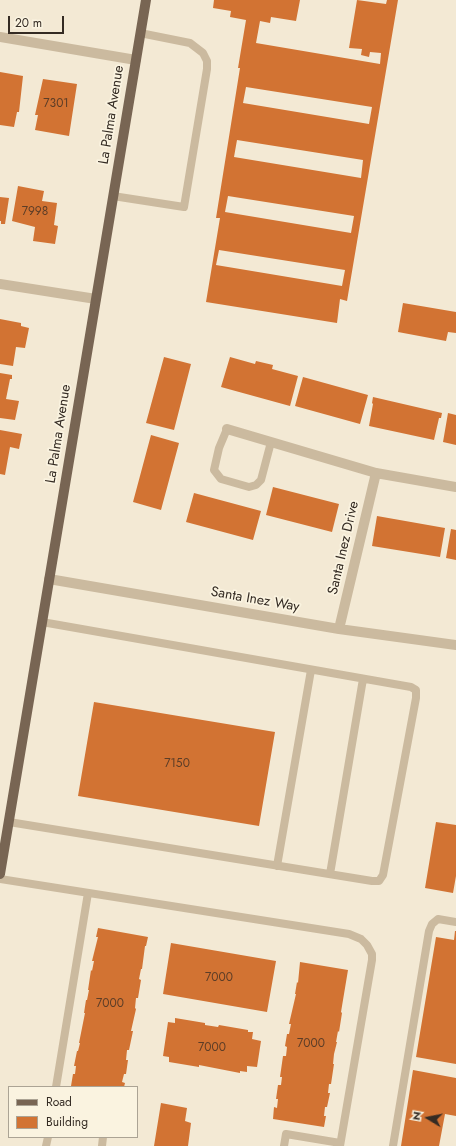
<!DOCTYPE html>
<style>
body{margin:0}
#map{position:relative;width:456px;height:1146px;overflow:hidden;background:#f3e9d4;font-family:Jost,sans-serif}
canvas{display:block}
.legend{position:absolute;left:8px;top:1086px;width:130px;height:52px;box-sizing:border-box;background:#faf3e0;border:1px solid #aba394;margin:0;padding:5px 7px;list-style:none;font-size:12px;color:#342b23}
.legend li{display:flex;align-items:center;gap:8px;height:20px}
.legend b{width:20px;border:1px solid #aba394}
.north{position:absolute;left:408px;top:1098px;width:40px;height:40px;-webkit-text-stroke:3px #faf3e0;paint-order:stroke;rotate:280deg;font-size:11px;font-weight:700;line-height:16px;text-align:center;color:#342b23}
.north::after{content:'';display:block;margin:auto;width:14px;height:18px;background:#342b23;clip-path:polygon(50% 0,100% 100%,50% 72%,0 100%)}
.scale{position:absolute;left:8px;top:16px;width:56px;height:18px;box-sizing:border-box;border:2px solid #342b23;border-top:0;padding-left:5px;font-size:12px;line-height:14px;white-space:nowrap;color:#342b23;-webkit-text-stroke:3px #faf3e0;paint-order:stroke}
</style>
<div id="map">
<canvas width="456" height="1146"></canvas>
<ul class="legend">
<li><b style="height:5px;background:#786553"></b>Road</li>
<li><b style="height:11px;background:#d27333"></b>Building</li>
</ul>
<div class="north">N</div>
<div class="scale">20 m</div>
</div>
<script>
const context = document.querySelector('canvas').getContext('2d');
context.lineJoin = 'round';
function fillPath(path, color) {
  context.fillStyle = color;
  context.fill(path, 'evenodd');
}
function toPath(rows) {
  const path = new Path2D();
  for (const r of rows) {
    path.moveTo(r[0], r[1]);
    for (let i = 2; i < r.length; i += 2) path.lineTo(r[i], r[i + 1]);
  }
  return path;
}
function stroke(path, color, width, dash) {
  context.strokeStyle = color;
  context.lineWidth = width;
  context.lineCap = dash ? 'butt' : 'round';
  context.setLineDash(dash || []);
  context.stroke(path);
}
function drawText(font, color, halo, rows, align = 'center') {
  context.font = font + ' Jost,sans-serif';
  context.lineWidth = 3.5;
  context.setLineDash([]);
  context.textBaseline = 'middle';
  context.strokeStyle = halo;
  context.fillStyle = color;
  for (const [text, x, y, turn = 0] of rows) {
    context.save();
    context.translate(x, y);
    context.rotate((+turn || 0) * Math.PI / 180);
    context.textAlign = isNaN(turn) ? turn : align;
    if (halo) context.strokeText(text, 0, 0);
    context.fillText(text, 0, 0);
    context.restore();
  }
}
const building = toPath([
 [214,0,300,0,296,21,271,17,270,23,260,21,256,43,380,64,381,53,370,52,369,57,361,55,362,49,349,48,357,0,386,4,387,0,398,0,347,301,340,299,337,323,206,302,220,218,216,218,240,68,238,68,246,20,230,17,231,11,213,8],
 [246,87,372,107,369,124,243,103],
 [237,140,363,160,361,178,234,157],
 [228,196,354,216,351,233,225,212],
 [219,250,345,270,342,286,216,265],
 [0,72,23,76,19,112,17,112,14,127,0,125],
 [43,79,77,84,69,136,35,130,38,115,35,115],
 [18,186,44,191,42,201,57,203,54,225,58,226,55,244,33,241,35,227,12,221],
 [0,197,9,198,5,224,1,224,1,221,0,221],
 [403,303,456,312,456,333,448,332,446,341,398,332],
 [0,319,21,323,21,326,29,328,25,348,16,347,13,366,0,364],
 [164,357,191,364,174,430,146,423],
 [230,357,255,364,256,361,273,365,272,369,298,376,290,406,221,387],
 [0,373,12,375,12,379,10,379,6,399,19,401,15,420,0,418],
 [303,377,368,395,360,424,295,406],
 [373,397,442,413,441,418,439,418,434,440,369,426,373,404,372,403],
 [448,413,456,415,456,445,443,442],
 [0,430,22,434,19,449,10,447,5,475,0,474],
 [151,435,179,443,161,510,133,502],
 [273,487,339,504,332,532,266,515],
 [194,493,261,511,253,540,186,522],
 [377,516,445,528,440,557,372,546],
 [451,529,456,530,456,560,446,558],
 [94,702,275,732,259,826,78,796],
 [436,822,456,825,456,876,453,893,425,888],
 [98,928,148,937,146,946,145,946,142,969,141,969,139,979,141,980,138,998,136,998,135,1008,136,1009,131,1031,133,1031,129,1050,127,1050,126,1060,128,1060,126,1074,124,1074,122,1082,125,1083,124,1087,79,1087,71,1086,73,1074,75,1074,76,1066,74,1066,77,1051,78,1051,80,1043,79,1043,85,1013,84,1013,86,1000,87,1000,89,990,88,990,91,970,92,971,94,961,92,961,98,937,96,937],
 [455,931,456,931,456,1064,416,1057,436,937,454,940],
 [171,943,276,961,267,1012,163,994],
 [300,962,348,970,341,1012,342,1013,339,1032,338,1031,336,1042,337,1042,334,1054,333,1064,334,1064,331,1084,329,1084,328,1093,330,1093,327,1107,325,1107,324,1116,326,1116,324,1127,273,1119,274,1107,277,1108,278,1099,276,1099,278,1085,281,1085,282,1077,280,1077,283,1056,286,1056,287,1047,285,1046,287,1034,289,1034,291,1024,289,1024,296,994,295,994,297,982,298,983],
 [175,1018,205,1023,205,1025,218,1027,219,1025,248,1030,248,1032,253,1032,252,1039,261,1041,257,1067,247,1066,247,1072,240,1071,240,1073,199,1065,199,1067,169,1062,169,1057,163,1056,168,1022,175,1023],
 [413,1070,456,1078,456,1116,445,1114,439,1146,401,1146],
 [161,1103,187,1108,185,1121,191,1123,188,1146,154,1146]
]);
const lane = toPath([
 [113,196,184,207,207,69,207,61,203,53,190,43,140,33],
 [227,429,219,448,214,470,221,479,249,487,256,485,261,480,271,442],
 [9,822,372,881,379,881,383,875,416,698,416,690,411,687,42,622],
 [277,866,311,670],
 [330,874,363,679],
 [0,879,349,934,361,939,367,945,372,954,372,960,340,1146],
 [56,1087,88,893],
 [46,1146,48,1137],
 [102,1146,103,1137],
 [284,1146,286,1134,340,1143],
 [393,1146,429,931,432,924,438,919,456,922]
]);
const street = toPath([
 [0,37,136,60],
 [0,284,96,299],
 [227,429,376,473,456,487],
 [49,579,339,629,456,645],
 [339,629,376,473]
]);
const primary = toPath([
 [0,874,146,0]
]);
const numberNames = [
 ["7301",56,104],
 ["7998",35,212],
 ["7150",177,764],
 ["7000",219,978],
 ["7000",110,1004],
 ["7000",311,1044],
 ["7000",212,1048]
];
const streetNames = [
 ["La Palma Avenue",112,115,-81],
 ["La Palma Avenue",59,434,-81],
 ["Santa Inez Drive",344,548,-77],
 ["Santa Inez Way",255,600,10]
];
fillPath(building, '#d27333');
stroke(lane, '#cbba9f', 8);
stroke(street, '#cbba9f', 10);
stroke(primary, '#786553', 10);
drawText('12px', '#5c3d27', null, numberNames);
drawText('14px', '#342b23', '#faf3e0', streetNames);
</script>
